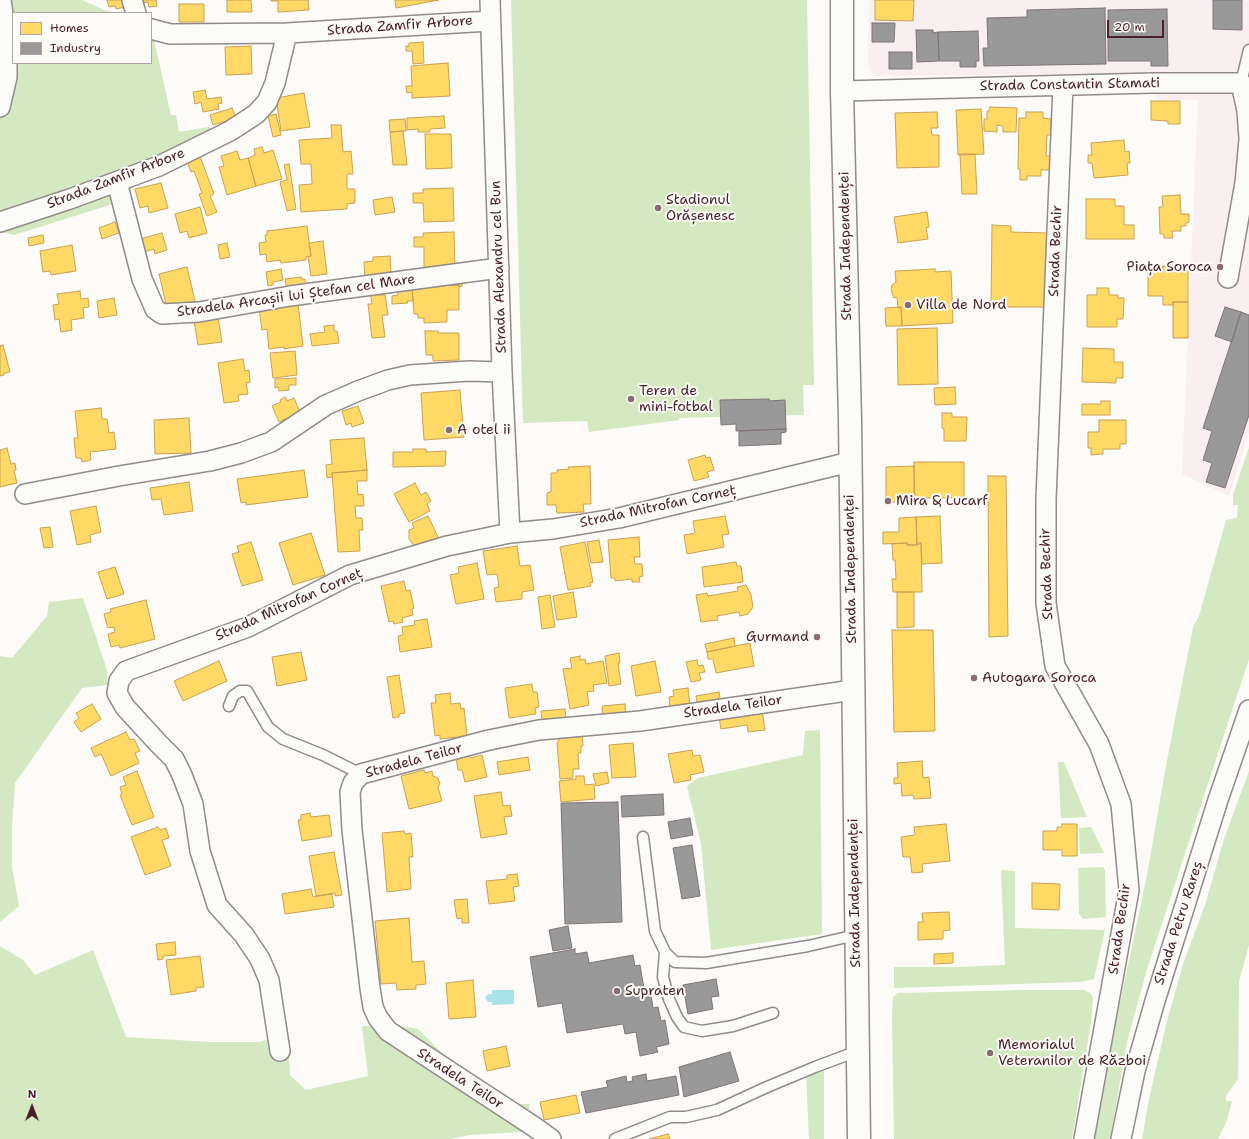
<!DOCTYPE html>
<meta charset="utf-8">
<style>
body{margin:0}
#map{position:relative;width:1249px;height:1139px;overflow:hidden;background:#fcfbf8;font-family:"Shantell Sans",sans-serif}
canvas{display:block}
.legend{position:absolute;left:12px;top:12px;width:140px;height:52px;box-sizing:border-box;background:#fdfcf7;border:1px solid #b5a4a5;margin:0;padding:5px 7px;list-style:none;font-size:12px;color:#4a1f2b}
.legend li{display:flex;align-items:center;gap:8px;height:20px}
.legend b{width:20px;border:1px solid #b5a4a5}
.north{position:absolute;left:12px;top:1087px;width:40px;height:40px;-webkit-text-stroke:3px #fdfcf7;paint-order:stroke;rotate:0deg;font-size:11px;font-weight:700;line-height:16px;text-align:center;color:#4a1f2b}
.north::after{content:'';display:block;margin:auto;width:14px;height:18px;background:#4a1f2b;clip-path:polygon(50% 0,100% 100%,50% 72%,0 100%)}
.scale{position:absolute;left:1107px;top:20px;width:57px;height:18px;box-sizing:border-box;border:2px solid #4a1f2b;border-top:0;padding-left:5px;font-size:12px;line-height:14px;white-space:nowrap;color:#4a1f2b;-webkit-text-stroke:3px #fdfcf7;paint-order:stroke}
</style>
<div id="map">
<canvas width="1249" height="1139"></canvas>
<ul class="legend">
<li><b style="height:11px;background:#ffd966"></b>Homes</li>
<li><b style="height:11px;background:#999"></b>Industry</li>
</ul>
<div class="north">N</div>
<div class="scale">20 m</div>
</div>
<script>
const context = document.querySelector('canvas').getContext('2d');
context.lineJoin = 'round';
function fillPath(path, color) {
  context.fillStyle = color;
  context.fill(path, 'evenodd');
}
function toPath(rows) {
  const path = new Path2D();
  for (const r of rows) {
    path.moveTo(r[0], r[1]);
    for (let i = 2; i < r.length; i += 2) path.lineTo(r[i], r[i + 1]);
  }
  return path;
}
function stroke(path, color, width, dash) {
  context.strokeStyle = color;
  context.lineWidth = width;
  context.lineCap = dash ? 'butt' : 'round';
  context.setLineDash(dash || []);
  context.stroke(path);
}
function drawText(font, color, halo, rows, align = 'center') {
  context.font = font + ' "Shantell Sans",sans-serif';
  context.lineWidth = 4;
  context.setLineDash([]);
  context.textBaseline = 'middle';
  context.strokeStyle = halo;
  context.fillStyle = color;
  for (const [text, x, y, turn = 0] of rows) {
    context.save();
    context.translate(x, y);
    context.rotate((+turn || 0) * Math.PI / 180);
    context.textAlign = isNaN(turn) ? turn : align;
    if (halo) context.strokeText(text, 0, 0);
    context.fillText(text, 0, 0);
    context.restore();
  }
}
const built = toPath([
 [869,0,1249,0,1249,433,1229,496,1182,474,1198,100,1156,101,1158,73,876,76,868,69]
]);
const green = toPath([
 [0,0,82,0,104,10,118,13,13,13,13,63,151,63,151,38,154,40,171,115,176,115,179,132,209,127,222,141,129,189,113,204,14,235,0,232],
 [511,0,807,0,814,385,803,385,804,415,679,418,679,420,589,432,587,421,523,423],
 [1249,447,1249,659,1147,969,1127,1042,1110,1139,1095,1139,1117,1017,1147,875,1166,766,1193,627,1199,616,1226,520,1237,518,1238,505,1233,505,1233,495],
 [83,598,107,670,108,685,82,688,15,783,12,826,12,867,19,906,0,922,0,656,12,658,47,616,49,602],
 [820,730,822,934,711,950,701,844,687,786,698,778,803,755,805,731],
 [1058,762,1064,762,1087,817,1061,818],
 [1249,771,1249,945,1239,981,1238,1079,1226,1096,1226,1101,1232,1101,1227,1120,1218,1139,1142,1139,1149,1099,1167,1021,1183,964,1205,905,1224,839],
 [1091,827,1104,853,1080,854,1079,828],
 [1103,867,1105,870,1106,917,1083,919,1079,914,1078,868],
 [1001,870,1015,871,1015,928,1105,930,1094,979,1080,982,894,988,894,967,957,967,1005,965],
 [0,946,23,960,35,975,93,950,126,1037,210,1042,260,1042,288,1033,290,1075,306,1090,368,1076,362,1026,399,1026,418,1029,440,1051,469,1074,517,1104,530,1104,522,1132,470,1135,450,1139,0,1139],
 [1024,990,1084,990,1090,993,1093,997,1091,1023,1072,1139,894,1139,892,1016,893,997,898,993],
 [824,1070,824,1139,809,1139,806,1073]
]);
const water = toPath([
 [492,990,514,990,514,1004,492,1005,492,1002,488,1002,485,998,488,994,492,994]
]);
const homes = toPath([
 [107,0,124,0,126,7,116,9,115,6,109,7,107,0],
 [140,0,156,0,157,6,149,7,148,2,141,3,140,0],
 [227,0,251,0,252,12,227,12,227,0],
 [271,0,308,0,309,10,278,12,278,1,271,1,271,0],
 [395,0,439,0,396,8,395,0],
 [875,0,914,0,913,21,875,20,875,0],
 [179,4,204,4,204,22,179,22,179,4],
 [423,42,424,63,413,64,412,51,406,51,406,46,409,46,409,43,423,42],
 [251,46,252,74,226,75,225,47,251,46],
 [448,63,450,96,412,98,412,92,407,93,406,86,412,86,411,66,448,63],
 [205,90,207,99,221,97,222,103,218,104,219,109,203,112,201,102,195,104,193,92,205,90],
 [304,93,310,127,281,131,276,98,304,93],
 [1151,101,1180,101,1180,124,1168,124,1168,121,1151,120,1151,101],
 [990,107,1017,108,1016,132,1003,132,1003,126,997,125,997,132,984,131,984,119,987,119,987,111,989,111,990,107],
 [232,108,236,118,213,125,210,115,232,108],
 [981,109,984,154,958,155,956,110,981,109],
 [937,112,938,128,931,128,932,135,939,135,939,167,897,168,895,113,937,112],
 [1026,112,1043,112,1043,118,1051,119,1051,135,1047,135,1046,156,1051,156,1051,170,1041,170,1041,176,1027,176,1027,180,1020,180,1020,169,1018,169,1019,118,1026,118,1026,112],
 [276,114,281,135,273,137,268,116,276,114],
 [444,116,445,128,430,129,430,132,418,132,418,129,407,130,407,118,444,116],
 [405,119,406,131,390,132,389,120,405,119],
 [331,125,341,125,343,152,351,151,353,174,347,174,347,189,355,189,355,203,347,204,347,209,301,212,299,185,312,184,311,164,301,164,299,140,332,138,331,125],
 [403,131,407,165,393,165,390,132,403,131],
 [425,134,451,134,452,168,426,169,425,134],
 [1124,140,1125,152,1129,151,1130,163,1127,163,1128,175,1094,178,1092,163,1088,163,1088,155,1092,155,1091,143,1124,140],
 [262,147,264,153,273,150,282,179,256,186,248,158,255,155,254,149,262,147],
 [198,151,214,194,210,196,217,212,207,216,199,194,202,193,194,171,191,172,186,158,198,151],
 [237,151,240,160,248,158,256,186,227,195,219,167,224,166,221,156,237,151],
 [960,154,975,154,977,194,962,194,960,154],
 [289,164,296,209,287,211,280,182,287,180,284,165,289,164],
 [161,183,168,208,149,213,148,206,140,208,135,189,161,183],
 [453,188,454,221,424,222,423,203,413,203,413,193,423,193,423,189,453,188],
 [1180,195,1181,214,1189,214,1189,222,1186,223,1186,226,1181,226,1181,231,1172,231,1173,238,1164,238,1164,234,1160,234,1159,207,1163,207,1162,196,1180,195],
 [392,197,395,212,375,215,373,200,392,197],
 [1086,199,1115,199,1115,206,1124,206,1124,225,1134,225,1134,239,1086,239,1086,199],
 [200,207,207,233,189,238,187,231,180,233,175,214,200,207],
 [927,212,929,227,926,228,928,239,898,243,894,217,927,212],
 [115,222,119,233,102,239,99,228,115,222],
 [992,225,1011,226,1011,232,1047,233,1047,307,991,307,992,225],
 [307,226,311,256,306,257,306,260,281,263,280,260,267,262,266,254,260,255,259,243,266,242,265,235,267,235,267,231,307,226],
 [454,232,455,267,424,268,424,247,414,247,414,237,423,237,423,233,454,232],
 [162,233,167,250,155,254,154,249,144,252,140,239,162,233],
 [43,235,44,243,29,246,28,238,43,235],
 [323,241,327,274,311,276,308,257,311,256,309,243,323,241],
 [227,243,230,257,220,259,218,245,227,243],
 [72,245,76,271,51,275,50,271,43,272,40,251,72,245],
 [390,256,391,273,389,273,389,277,365,279,364,262,373,261,373,257,390,256],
 [1163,266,1188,266,1188,302,1173,302,1173,305,1163,305,1163,296,1148,296,1148,268,1163,268,1163,266],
 [187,267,195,301,167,308,159,274,187,267],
 [281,269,283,280,273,282,273,285,268,286,266,272,281,269],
 [935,269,935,272,951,271,953,323,902,326,901,307,898,308,897,297,894,298,891,290,892,285,896,282,895,271,935,269],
 [301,277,302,279,305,279,306,289,287,292,285,279,301,277],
 [464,279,462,286,459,287,459,285,431,286,464,279],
 [459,285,459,310,447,310,447,322,424,323,424,318,418,318,418,314,414,314,412,287,459,285],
 [397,287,412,287,413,301,407,301,408,303,392,304,392,296,398,295,397,287],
 [1097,288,1109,288,1109,295,1118,295,1118,298,1124,298,1123,319,1117,319,1117,327,1087,327,1087,295,1097,295,1097,288],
 [379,289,379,295,385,295,388,315,382,315,385,337,372,338,368,304,372,304,370,290,379,289],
 [80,291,81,299,88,298,89,307,83,308,84,318,71,320,72,330,61,332,59,319,55,320,53,305,59,304,57,294,80,291],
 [114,298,117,315,99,318,97,301,114,298],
 [1173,302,1188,302,1188,338,1173,338,1173,302],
 [271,303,272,310,278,309,278,306,298,303,303,346,284,349,284,347,269,349,267,329,262,330,259,308,271,303],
 [901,307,902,326,886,326,885,308,901,307],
 [217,311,222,342,198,345,193,315,217,311],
 [334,325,334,331,337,331,339,343,312,346,310,334,325,332,324,326,334,325],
 [937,328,938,384,898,385,897,329,937,328],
 [425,331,438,331,438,333,459,333,459,360,433,361,433,355,426,355,425,331],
 [3,345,10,372,4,373,4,375,0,376,0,346,3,345],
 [1083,348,1114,349,1114,362,1123,362,1123,378,1116,378,1116,383,1082,382,1083,348],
 [295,351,297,375,273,378,270,353,295,351],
 [243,359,245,371,249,370,250,382,246,383,248,394,238,395,239,401,224,403,218,363,243,359],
 [296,378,296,385,289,385,289,390,279,391,278,387,275,388,275,379,296,378],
 [955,387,956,404,935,405,934,388,955,387],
 [460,390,464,437,424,440,421,393,460,390],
 [285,397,287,401,294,398,300,412,279,422,272,406,281,402,280,400,285,397],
 [1101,401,1110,401,1110,415,1082,415,1082,404,1101,404,1101,401],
 [358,406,364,423,352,427,351,423,346,425,342,411,358,406],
 [101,408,102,419,107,419,109,433,114,432,116,449,90,452,91,460,82,462,81,458,76,458,74,438,78,438,75,411,101,408],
 [942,413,952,413,952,417,967,417,966,441,944,441,944,429,942,428,942,413],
 [189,418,191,453,155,454,154,420,189,418],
 [1099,420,1126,420,1126,444,1120,444,1120,449,1103,449,1103,454,1091,455,1091,448,1088,448,1088,432,1099,432,1099,420],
 [364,438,367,470,332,473,332,477,327,478,326,465,332,464,330,440,364,438],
 [7,448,11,464,15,463,16,470,14,471,17,483,0,487,0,450,7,448],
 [413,449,426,449,426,452,446,451,445,466,393,467,393,452,413,452,413,449],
 [705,455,706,458,710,457,714,470,707,472,709,477,694,481,688,460,705,455],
 [914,462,964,462,964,498,914,498,914,462],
 [590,466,591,504,583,504,584,512,557,513,556,505,547,505,547,493,551,492,551,473,557,473,557,470,569,469,568,467,590,466],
 [914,466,915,504,904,505,904,502,886,502,886,467,914,466],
 [304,470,308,497,246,505,246,502,241,503,237,479,304,470],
 [367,470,367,481,357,481,358,495,363,494,364,506,355,506,356,518,362,518,363,530,359,530,360,551,338,552,332,473,367,470],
 [988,476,1006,476,1008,636,989,637,988,476],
 [189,482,193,511,164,515,161,499,152,500,150,488,189,482],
 [415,483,421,495,426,492,431,501,427,504,430,511,409,522,394,494,415,483],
 [96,506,101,532,90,535,91,542,77,545,70,511,96,506],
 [428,516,439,539,414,546,409,539,409,530,414,528,412,523,428,516],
 [725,516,729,534,722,535,724,547,687,554,684,535,695,533,693,521,725,516],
 [940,516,942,563,922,564,921,543,917,545,916,517,940,516],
 [916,517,917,545,907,545,907,543,883,544,883,532,899,532,899,518,916,517],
 [50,527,53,547,44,548,40,528,50,527],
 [311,533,325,575,293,585,279,543,311,533],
 [639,537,640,557,634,557,635,564,642,564,643,576,639,577,640,582,632,582,632,579,615,581,615,578,611,578,608,540,639,537],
 [599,540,603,562,591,563,587,542,599,540],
 [251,542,263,580,242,586,232,554,239,552,237,546,251,542],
 [585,542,593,582,590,583,591,586,568,590,560,547,585,542],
 [907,543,907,545,917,545,917,543,921,543,922,592,893,592,892,579,896,579,895,560,893,560,892,544,907,543],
 [517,546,520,566,530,565,534,590,522,592,522,599,496,602,494,588,499,587,497,574,487,575,483,551,517,546],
 [736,562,737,566,741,566,743,582,704,587,702,567,736,562],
 [477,563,484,599,456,604,450,575,459,573,458,567,477,563],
 [115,567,124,594,107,599,98,572,115,567],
 [404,581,406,591,410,590,414,608,412,609,413,615,402,618,403,622,394,624,393,621,389,622,381,586,404,581],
 [746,585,751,595,753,607,748,614,740,616,739,612,717,616,718,620,701,622,696,595,707,593,708,596,738,591,737,587,746,585],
 [573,592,577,617,557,620,553,596,573,592],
 [897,592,914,592,914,627,897,628,897,592],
 [550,595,555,627,542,629,538,597,550,595],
 [146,600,155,639,120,648,119,645,111,647,108,634,115,632,114,627,108,628,104,614,111,612,110,609,146,600],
 [427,619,432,647,400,652,398,636,403,635,402,627,415,625,414,621,427,619],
 [892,630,933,630,935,731,894,732,892,630],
 [734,638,735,646,707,652,705,644,734,638],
 [750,643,754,666,716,673,713,659,708,659,707,652,750,643],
 [301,652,307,680,277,686,272,657,301,652],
 [619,653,620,663,618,663,621,684,609,686,605,656,619,653],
 [580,656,580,660,585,659,586,664,603,661,607,683,593,685,594,691,587,692,589,705,570,709,563,669,572,668,570,658,580,656],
 [697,660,698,666,703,665,705,672,699,673,701,680,691,682,686,662,697,660],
 [219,661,227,681,183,701,174,681,219,661],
 [655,661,661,692,636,696,631,666,655,661],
 [399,675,405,713,399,714,399,717,393,718,387,677,399,675],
 [532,684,533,692,537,692,539,707,535,708,536,714,509,718,505,688,532,684],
 [688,688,690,706,670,708,669,697,674,696,673,690,688,688],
 [719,692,721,703,698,708,696,696,719,692],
 [450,693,451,704,460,703,461,709,464,708,467,736,440,739,440,735,435,736,431,703,436,703,435,695,450,693],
 [92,704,101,719,81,732,74,722,79,718,76,713,92,704],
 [625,704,626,718,603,720,602,706,625,704],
 [565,709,566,720,542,722,541,711,565,709],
 [762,710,765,730,748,732,747,725,721,729,719,717,762,710],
 [126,732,130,740,134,739,140,751,135,753,139,763,111,776,101,754,95,757,91,748,126,732],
 [582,732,583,746,581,746,581,753,578,753,579,769,573,769,573,778,560,779,557,743,563,734,582,732],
 [633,743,636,777,612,778,609,745,633,743],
 [692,750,693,756,700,755,704,772,690,775,691,780,674,783,668,754,692,750],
 [469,755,470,758,482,755,487,777,465,782,462,770,458,770,456,758,469,755],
 [528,757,530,770,499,775,497,762,528,757],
 [922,761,923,778,929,777,931,798,914,799,913,795,902,796,901,783,894,784,894,778,898,778,897,763,922,761],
 [424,770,425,773,432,771,433,776,438,778,440,784,438,787,442,801,409,809,401,776,424,770],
 [137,771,154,817,132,825,120,795,122,794,120,787,126,785,123,777,137,771],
 [607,772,609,783,596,786,593,774,607,772],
 [576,776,584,776,585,785,594,784,595,799,561,802,559,781,576,779,576,776],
 [501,792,503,806,510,805,512,816,504,817,507,834,481,838,474,796,501,792],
 [310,813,311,817,329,815,332,836,302,841,298,820,301,820,301,815,310,813],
 [946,824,950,861,922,864,923,872,912,873,910,857,903,857,901,837,915,835,914,827,946,824],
 [1062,824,1077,824,1077,856,1062,856,1062,850,1043,850,1043,831,1057,831,1057,827,1062,827,1062,824],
 [158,827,160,830,166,828,169,838,162,840,171,866,145,875,131,837,158,827],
 [404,831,405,834,411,833,413,857,409,857,411,889,387,892,382,833,404,831],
 [334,852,342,895,335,896,335,893,316,896,309,856,334,852],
 [517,874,519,886,513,887,515,901,489,904,486,881,507,879,507,875,517,874],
 [1032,883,1060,884,1059,910,1032,909,1032,883],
 [311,889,313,897,332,894,334,907,285,914,282,894,311,889],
 [467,899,469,923,462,923,462,918,457,919,454,900,467,899],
 [949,912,950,930,943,931,943,939,918,940,918,922,923,922,922,913,949,912],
 [409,918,412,962,424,961,426,984,416,985,416,989,397,990,396,983,381,984,375,921,409,918],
 [175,942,176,955,163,956,163,959,158,960,156,944,175,942],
 [953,953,953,963,934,964,934,954,953,953],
 [200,956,204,987,196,988,196,991,171,995,166,960,200,956],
 [473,980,476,1017,449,1019,446,983,473,980],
 [506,1046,510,1066,487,1071,483,1051,506,1046],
 [576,1095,580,1113,544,1120,540,1102,576,1095],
 [668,1134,670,1139,649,1139,668,1134]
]);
const industry = toPath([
 [1213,0,1242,0,1242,30,1213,29,1213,0],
 [1105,8,1106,64,984,66,983,48,988,48,987,18,1027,17,1027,10,1105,8],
 [1167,9,1168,66,1151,66,1151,61,1108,61,1108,10,1167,9],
 [872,23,895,23,894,42,872,42,872,23],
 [916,30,933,30,933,33,938,32,939,61,917,62,916,30],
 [978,31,979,61,976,61,976,67,960,67,960,61,939,61,938,32,978,31],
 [889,52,912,52,912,69,889,69,889,52],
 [1225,307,1241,312,1232,342,1215,336,1225,307],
 [1241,312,1249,315,1249,415,1225,488,1206,482,1212,463,1203,460,1212,431,1203,428,1241,312],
 [769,399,769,401,785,400,786,429,736,431,736,424,721,425,720,400,769,399],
 [786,429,786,432,781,433,781,444,739,446,739,431,786,429],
 [663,794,664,815,622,817,621,796,663,794],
 [618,802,622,922,565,924,561,803,618,802],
 [690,818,693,835,671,839,668,822,690,818],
 [692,845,700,896,682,899,673,848,692,845],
 [568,926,572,948,553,951,549,930,568,926],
 [575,949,575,954,587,952,589,963,633,955,635,966,640,965,644,989,650,988,653,1008,658,1007,661,1021,665,1020,669,1044,656,1047,658,1052,640,1056,636,1032,625,1034,623,1024,567,1033,562,1003,538,1007,530,957,575,949],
 [716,979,719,996,711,997,713,1009,688,1014,683,985,716,979],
 [730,1052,739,1081,684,1097,679,1067,730,1052],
 [646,1074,647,1081,676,1076,679,1095,586,1113,581,1092,608,1087,606,1081,626,1076,627,1082,633,1081,632,1077,646,1074]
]);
const lane = toPath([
 [1241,83,1249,50],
 [229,706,233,696,240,691,247,691,268,727,283,739,323,755,361,774],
 [643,837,655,931,665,952,675,962,706,963,808,946,856,935],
 [665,952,663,977,669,999,677,1017,684,1027,702,1031,733,1026,773,1013],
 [615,1139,670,1117,686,1117,717,1110,767,1087,815,1067,858,1051]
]);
const street = toPath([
 [132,0,136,13],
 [490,0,502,372,510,533],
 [151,29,170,34,287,33,490,21],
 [1063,86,1046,499,1046,603,1055,666,1099,744,1121,804,1129,890,1084,1139],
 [842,91,1152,83,1241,83,1247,111,1249,138],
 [0,107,7,77,7,42,1,0],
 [117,182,142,279,155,309,162,314,199,312,290,296,499,268],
 [0,222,70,199,159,166,230,131,256,114,267,102,275,83,287,33],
 [1228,278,1245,183,1249,140],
 [25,494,119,476,210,461,241,453,271,442,326,405,358,391,388,380,410,375,469,371,502,372],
 [280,1051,269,980,260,959,244,935,217,905,200,851,193,804,182,775,174,759,158,743,125,707,117,693,119,681,126,671,248,627,350,575,447,546,510,533,553,529,619,518,850,462],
 [551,1139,533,1126,388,1031,378,1018,373,1007,370,988,352,830,350,792,353,783,361,774,489,740,539,730,640,721,853,690],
 [1121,1139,1135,1071,1155,1001,1218,800,1249,710]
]);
const secondary = toPath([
 [842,0,842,91,850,420,859,1139]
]);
const markers = [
 [658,208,4,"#886c73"],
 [1220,267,4,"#886c73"],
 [908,305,4,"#886c73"],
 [631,399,4,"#886c73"],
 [449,430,4,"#886c73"],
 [888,501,4,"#886c73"],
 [817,637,4,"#886c73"],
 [974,678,4,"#886c73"],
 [617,991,4,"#886c73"],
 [990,1053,4,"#886c73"]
];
const streetNames = [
 ["Strada Zamfir Arbore",400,26,-4],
 ["Strada Constantin Stamati",1070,85,-1],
 ["Strada Zamfir Arbore",116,179,-21],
 ["Strada Independenței",846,246,-91],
 ["Strada Bechir",1056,251,-88],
 ["Strada Alexandru cel Bun",499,267,-92],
 ["Stradela Arcașii lui Ștefan cel Mare",296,296,-8],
 ["Strada Mitrofan Corneț",658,507,-12],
 ["Strada Independenței",851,569,-91],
 ["Strada Bechir",1047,574,-92],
 ["Strada Mitrofan Corneț",289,605,-24],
 ["Stradela Teilor",733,707,-8],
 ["Stradela Teilor",414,761,-15],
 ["Strada Independenței",855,893,-91],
 ["Strada Petru Rareș",1179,923,-72],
 ["Strada Bechir",1120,929,-82],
 ["Stradela Teilor",460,1079,33]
];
const poiNames = [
 ["Stadionul",666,200],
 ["Orășenesc",666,216],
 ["Piața Soroca",1212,267,"right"],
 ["Villa de Nord",916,305],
 ["Teren de",639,391],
 ["mini-fotbal",639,407],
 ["A otel ii",457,430],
 ["Mira & Lucarf",896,501],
 ["Gurmand",809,637,"right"],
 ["Autogara Soroca",982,678],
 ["Supraten",625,991],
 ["Memorialul",998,1045],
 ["Veteranilor de Război",998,1061]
];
fillPath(built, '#f9eff0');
fillPath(green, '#d4e8c1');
fillPath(water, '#aae2e9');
fillPath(homes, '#ffd966');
stroke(homes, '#c9a154', 1);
fillPath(industry, '#999');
stroke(industry, '#817478', 1);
stroke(lane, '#928a8b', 13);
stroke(street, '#928a8b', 22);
stroke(secondary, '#928a8b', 25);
stroke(lane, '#fbfbf9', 10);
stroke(street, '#fbfbf9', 19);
stroke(secondary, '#fbfbf9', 22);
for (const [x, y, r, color] of markers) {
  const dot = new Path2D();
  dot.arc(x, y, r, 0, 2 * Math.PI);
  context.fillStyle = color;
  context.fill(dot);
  stroke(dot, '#fdfcf7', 1.5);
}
drawText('14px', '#4a1f2b', '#fdfcf7', streetNames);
drawText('14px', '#4a1f2b', '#fdfcf7', poiNames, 'left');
</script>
